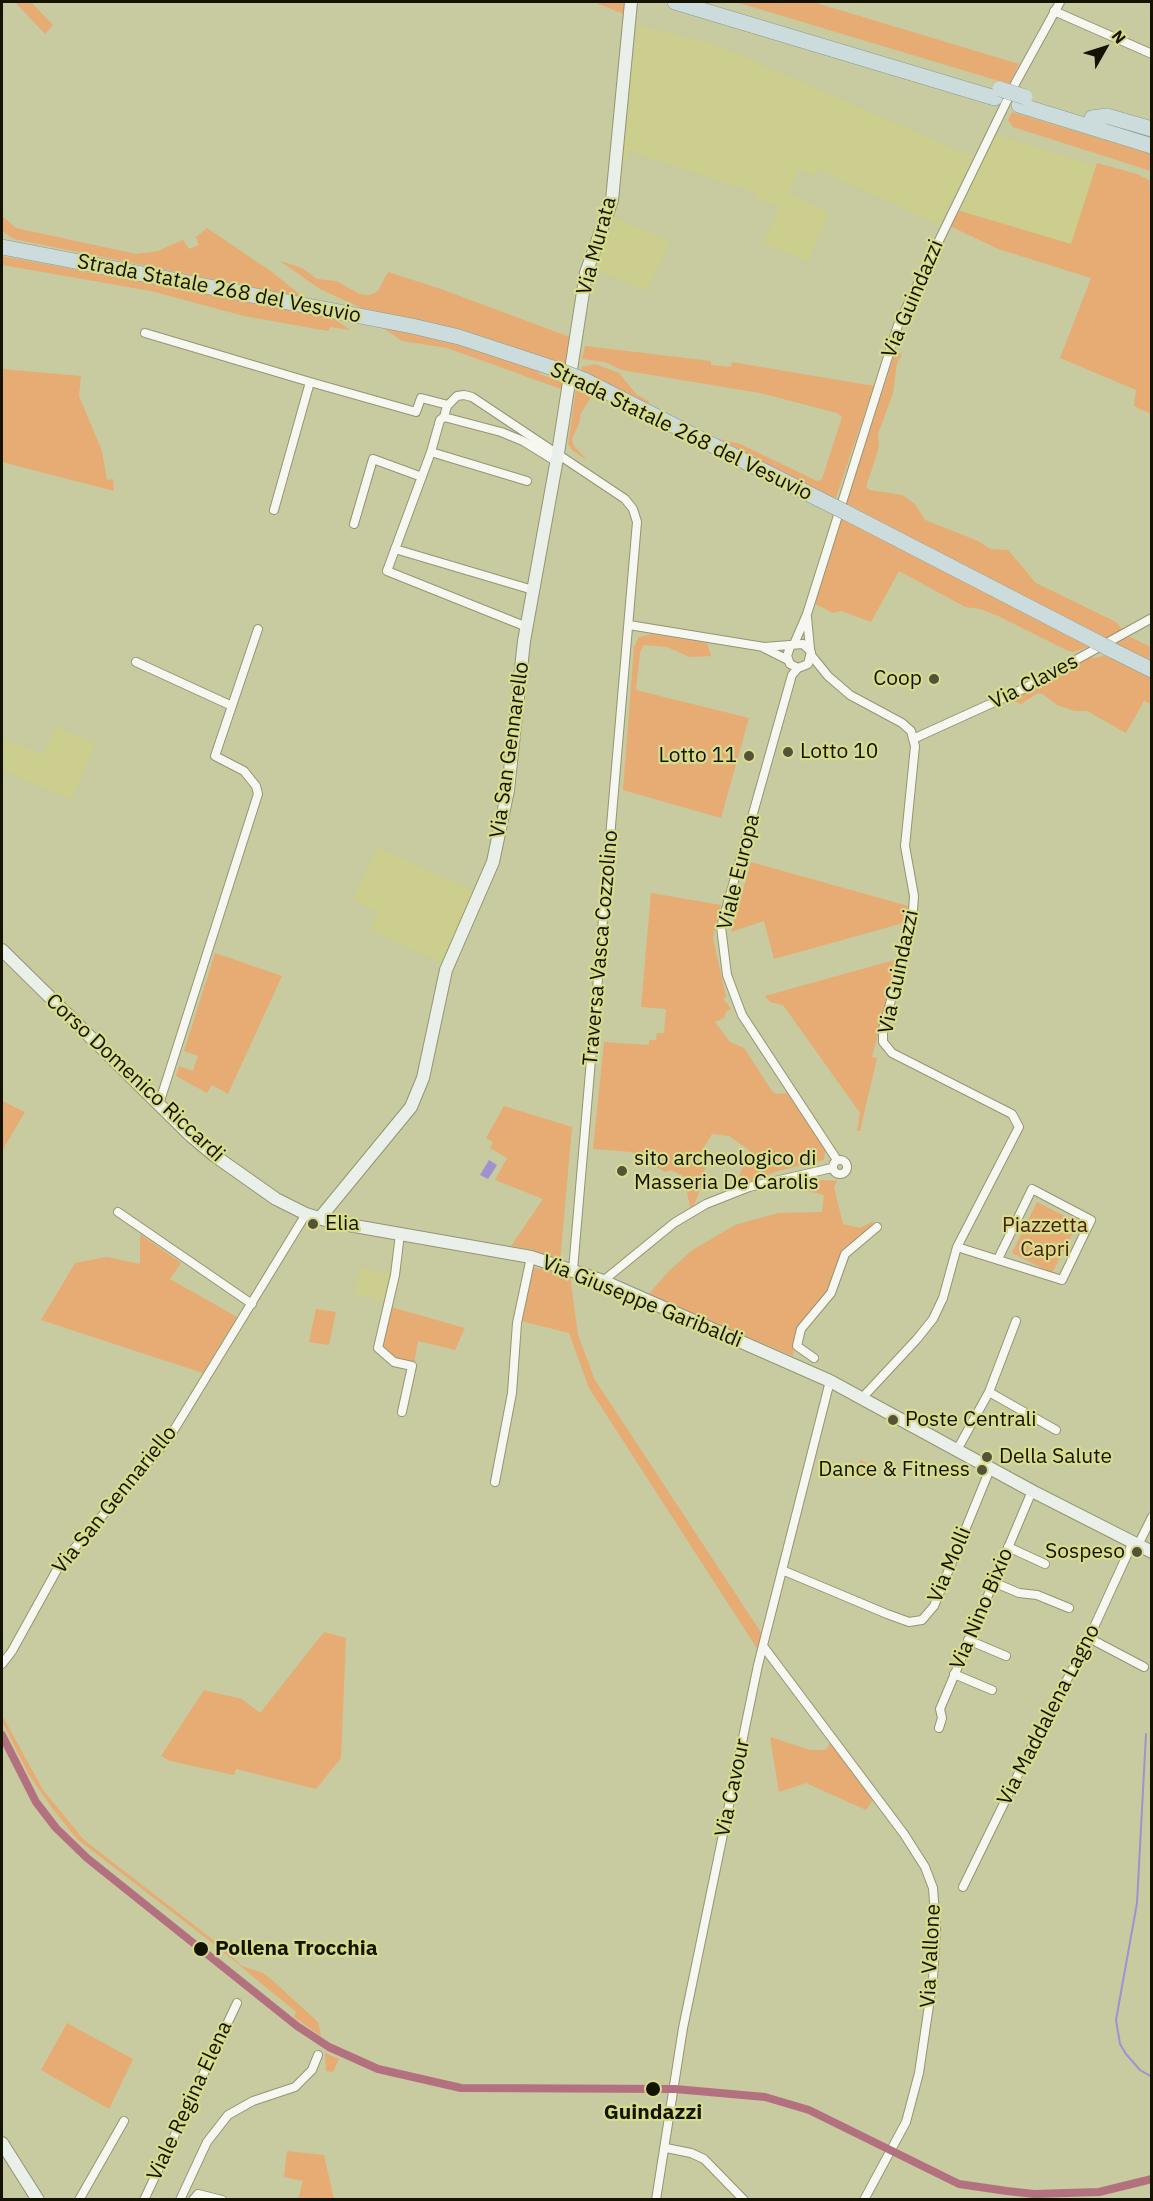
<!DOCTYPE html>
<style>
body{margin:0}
#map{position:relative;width:1153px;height:2201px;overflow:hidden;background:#c8caa0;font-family:"IBM Plex Sans",sans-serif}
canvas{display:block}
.frame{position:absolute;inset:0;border:3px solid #131300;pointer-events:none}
.north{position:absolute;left:1075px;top:18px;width:60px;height:60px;-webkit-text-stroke:4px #d8dc8e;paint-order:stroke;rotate:51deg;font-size:16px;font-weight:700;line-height:24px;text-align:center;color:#131300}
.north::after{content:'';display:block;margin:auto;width:21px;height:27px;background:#131300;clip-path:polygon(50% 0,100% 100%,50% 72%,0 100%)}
</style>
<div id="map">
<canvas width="1153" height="2201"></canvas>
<div class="frame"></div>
<div class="north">N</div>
</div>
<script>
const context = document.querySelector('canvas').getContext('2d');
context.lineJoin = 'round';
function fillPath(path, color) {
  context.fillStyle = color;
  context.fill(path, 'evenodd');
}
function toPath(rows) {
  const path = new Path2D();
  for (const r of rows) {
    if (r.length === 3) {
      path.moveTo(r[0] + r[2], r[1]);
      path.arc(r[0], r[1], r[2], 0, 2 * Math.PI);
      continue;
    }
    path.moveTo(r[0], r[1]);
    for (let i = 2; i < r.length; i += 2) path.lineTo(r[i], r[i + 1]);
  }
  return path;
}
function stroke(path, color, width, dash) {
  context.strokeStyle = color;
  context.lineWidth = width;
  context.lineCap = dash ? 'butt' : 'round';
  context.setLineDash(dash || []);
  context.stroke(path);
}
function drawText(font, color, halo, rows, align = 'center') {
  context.font = font + ' "IBM Plex Sans",sans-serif';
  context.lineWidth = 4.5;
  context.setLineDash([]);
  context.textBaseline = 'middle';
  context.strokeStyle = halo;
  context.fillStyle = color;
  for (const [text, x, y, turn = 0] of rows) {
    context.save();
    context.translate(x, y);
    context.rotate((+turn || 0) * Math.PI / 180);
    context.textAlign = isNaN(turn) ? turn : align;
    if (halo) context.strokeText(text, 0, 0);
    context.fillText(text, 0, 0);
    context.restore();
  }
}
const built = toPath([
 [638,25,717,45,973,157,940,225,817,169,814,176,798,170,789,193,829,213,808,262,763,243,779,207,756,199,757,193,629,151,627,162,620,163,628,83],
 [995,134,1096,166,1071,244,957,210],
 [612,216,670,241,647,291,597,270,607,231,613,230,615,222],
 [56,727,96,743,71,800,2,770,2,738,43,755],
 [377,847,476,892,446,965,370,930,378,912,353,900],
 [359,1268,390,1274,386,1301,354,1295]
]);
const green = toPath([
 [15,2,31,2,53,25,45,34],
 [594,2,627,2,626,15],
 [736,2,813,2,1019,64,1009,84],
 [1012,112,1151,154,1151,171,1013,127,1008,120],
 [1097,163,1137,174,1151,181,1151,414,1134,406,1136,390,1060,358,1091,278,998,249,950,226,957,210,1071,244],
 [2,216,16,228,136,254,158,251,183,240,189,249,199,245,196,237,207,228,272,272,304,298,14,239,2,231],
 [2,256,332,317,350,330,330,327,328,331,244,316,151,291,2,265],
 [280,261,302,268,317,279,336,281,360,294,370,295,378,291,388,272,438,288,570,337,565,366,370,312,320,289],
 [382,327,460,343,535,368,540,374,563,383,561,389,447,348,402,341],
 [585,346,711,361,711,365,731,367,732,362,874,386,835,500,719,439,740,444,817,481,822,479,842,417,837,413,760,393,622,370,605,362,582,359],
 [896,350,902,355,897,363,893,393,878,434,879,447,866,487,870,490,902,495,915,504,925,520,978,541,990,549,1008,550,1036,583,1116,622,1122,629,1121,633,1107,641,845,505],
 [595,364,619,373,636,394,649,401,648,405,580,374,582,367],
 [2,369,81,376,79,396,102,451,107,480,113,479,114,491,2,462],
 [576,389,592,395,580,415,580,421,572,439,574,446,587,460,573,451,568,444],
 [840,517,1091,646,1073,652,1066,650,998,616,980,609,965,607,899,571,871,622,841,611,833,613,815,604],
 [651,634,707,643,711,656,690,657,667,647,644,645,640,653,636,690,749,718,721,818,623,790,634,647,639,637],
 [1128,636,1151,647,1151,664,1113,645],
 [1107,655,1151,678,1151,704,1144,701,1126,733,1087,711,1075,711,1057,705,1043,694,1038,693,1021,704,1008,699,1088,656,1094,658],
 [751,862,908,906,907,922,774,959,764,921,731,932],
 [651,893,721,905,713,938,726,997,723,998,731,1009,726,1012,724,1018,715,1022,730,1042,744,1048,772,1091,776,1094,787,1093,825,1150,824,1160,778,1171,735,1187,749,1150,729,1136,712,1134,700,1154,700,1160,707,1164,703,1174,704,1179,694,1205,690,1207,684,1177,681,1175,671,1170,665,1172,632,1152,593,1149,604,1042,649,1045,649,1040,656,1040,657,1033,664,1033,666,1009,641,1007],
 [215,953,282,976,228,1094,212,1085,207,1093,176,1076,179,1066,193,1071,198,1056,184,1051],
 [898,959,872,1057,877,1058,860,1131,857,1131,860,1113,783,1005,770,1002,765,996],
 [2,1101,25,1112,2,1151],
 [504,1106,572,1127,560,1262,534,1254,534,1250,511,1246,543,1199,495,1180,507,1158,490,1148,493,1142,486,1138],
 [823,1180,837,1181,834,1187,843,1224,860,1228,873,1221,872,1226,844,1251,827,1295,794,1347,793,1356,648,1295,668,1272,691,1251,735,1225,778,1213,822,1212,824,1195,808,1191,808,1182],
 [1037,1202,1078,1223,1052,1273,1012,1253],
 [140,1234,181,1263,170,1279,237,1317,203,1373,41,1320,75,1263,107,1257,140,1264],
 [532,1267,570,1276,578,1335,595,1380,762,1634,758,1650,589,1388,569,1333,521,1321],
 [391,1307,465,1328,455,1350,418,1341,414,1363,394,1357,386,1351,382,1341],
 [316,1309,336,1312,329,1345,309,1342],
 [861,1460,871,1466,866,1479,853,1472],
 [324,1632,346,1638,341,1758,316,1789,236,1769,234,1775,170,1761,161,1756,204,1690,242,1699,260,1713],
 [2,1715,43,1790,84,1840,221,1946,242,1966,263,1973,272,1980,318,2022,321,2036,294,2017,296,2012,215,1945,77,1839,52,1808,29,1775,2,1721],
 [770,1737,810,1750,826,1750,830,1743,873,1800,866,1810,806,1783,779,1792],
 [67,2023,133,2059,109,2109,41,2070],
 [325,2053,339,2059,333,2072,326,2071],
 [287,2151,324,2155,334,2199,298,2199,303,2181,284,2177]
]);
const water = toPath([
 [489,1160,497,1165,488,1179,480,1175]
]);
const stream = toPath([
 [1146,1734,1137,1903,1116,2020,1120,2044,1126,2054,1140,2070,1152,2077]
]);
const street = toPath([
 [1054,11,1152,54],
 [145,333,310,382],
 [444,417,447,406,457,396,464,395,472,397,625,499,633,509,637,522,573,1270],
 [431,452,527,481],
 [274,510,310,382,416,412,421,398,448,405],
 [354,524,373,459,422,477],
 [395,549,533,590],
 [807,617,810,649],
 [629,625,764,647,803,644,811,652,808,664,798,668,790,664,787,656,790,647],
 [527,627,387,571,431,452,440,420,444,417,501,432,523,441,557,462],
 [794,644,807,614,898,325,1016,82,1060,2],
 [764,648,788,660],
 [811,655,828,676,850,695,902,723,911,731,915,746,905,846,914,896,912,925,883,1029,883,1042,892,1053,1012,1114,1019,1127,957,1247,943,1298,933,1319,917,1339,863,1397],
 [136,662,232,706],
 [798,668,792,675,721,927,727,975,742,1015,837,1160],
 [913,739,1023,689,1152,618],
 [159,1104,258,794,256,786,244,771,215,756,258,629],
 [840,1167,7],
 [118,1212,252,1304],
 [400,1234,395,1275,378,1348,394,1362,412,1366,402,1412],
 [957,1247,1062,1280,1091,1220,1032,1189,998,1259],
 [603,1281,674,1223,706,1204,749,1187,832,1168],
 [814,1358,797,1346,801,1329,831,1293,845,1254,877,1227],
 [989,1392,1056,1430],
 [957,1450,989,1392,1016,1321],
 [495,1482,512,1393,517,1323,531,1257],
 [1138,1545,1152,1517],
 [1008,1547,1045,1564],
 [782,1570,887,1614,909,1622,922,1620,934,1606,990,1469],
 [993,1582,1019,1593,1037,1595,1069,1608],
 [1089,1638,1144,1667],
 [968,1640,1006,1656],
 [763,1646,904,1834,925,1867,933,1888,936,1929,933,1978,919,2073,906,2122,864,2200],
 [2,1664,12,1651,59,1566,169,1438,306,1214],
 [954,1674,992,1690],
 [939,1728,942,1718,940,1709,1032,1491],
 [963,1887,1033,1744,1089,1638,1133,1542],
 [666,2148,691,2153,704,2159,744,2200],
 [79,2200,124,2121],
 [144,2200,237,2003],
 [180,2200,207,2142,228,2115,253,2101,295,2087,312,2070,318,2055],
 [193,2200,198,2194,222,2200],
 [656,2200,683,2028,758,1665,830,1381]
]);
const secondary = toPath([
 [2,950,191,1136,215,1156,276,1199,306,1214,332,1222,531,1257,603,1281,830,1381,1032,1491,1152,1552],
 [319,1219,411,1107,423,1078,446,970,493,862,508,790,524,641,558,453,586,273,612,200,631,2],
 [2,2143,38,2200]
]);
const highway = toPath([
 [675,2,995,98],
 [1019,105,1152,146],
 [1092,118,1107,116,1152,129],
 [2,247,412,326,459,337,553,368],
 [584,380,819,499],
 [845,512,1095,641],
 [1112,650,1152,670]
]);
const highwayBridge = toPath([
 [1000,89,1025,97],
 [553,368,584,380],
 [819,499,845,512],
 [1095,641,1112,650]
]);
const rail1 = toPath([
 [2,1735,36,1802,56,1828,87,1858,297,2026,329,2047,378,2069,461,2088,675,2089,765,2097,809,2110,959,2184,1007,2191,1034,2194,1099,2192,1152,2179]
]);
const markers = [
 [934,679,6,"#525338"],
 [788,752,6,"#525338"],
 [749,756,6,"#525338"],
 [622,1171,6,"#525338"],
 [313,1224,6,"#525338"],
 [893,1420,6,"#525338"],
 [987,1457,6,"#525338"],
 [982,1470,6,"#525338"],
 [1137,1552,6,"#525338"],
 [201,1949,8,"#131300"],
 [653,2089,8,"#131300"]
];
const streetNames = [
 ["Via Murata",597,246,-75],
 ["Strada Statale 268 del Vesuvio",219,289,11],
 ["Via Guindazzi",913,299,-67],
 ["Strada Statale 268 del Vesuvio",681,432,26],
 ["Via Claves",1034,682,-27],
 ["Via San Gennarello",510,750,-82],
 ["Viale Europa",739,872,-76],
 ["Traversa Vasca Cozzolino",601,948,-85],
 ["Via Guindazzi",899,972,-78],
 ["Corso Domenico Riccardi",135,1078,43],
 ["Via Giuseppe Garibaldi",642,1302,22],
 ["Via San Gennariello",115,1500,-51],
 ["Via Molli",950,1565,-67],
 ["Via Nino Bixio",982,1609,-67],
 ["Via Maddalena Lagno",1049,1715,-63],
 ["Via Cavour",733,1788,-78],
 ["Via Vallone",931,1956,-87],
 ["Viale Regina Elena",190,2101,-65]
];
const poiNames = [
 ["Coop",922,679,"right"],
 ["Lotto 10",800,752],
 ["Lotto 11",737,756,"right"],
 ["sito archeologico di",634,1159],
 ["Masseria De Carolis",634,1183],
 ["Elia",325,1224],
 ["Poste Centrali",905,1420],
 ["Della Salute",999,1457],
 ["Dance & Fitness",970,1470,"right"],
 ["Sospeso",1125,1552,"right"]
];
const parkNames = [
 ["Piazzetta",1045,1226],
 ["Capri",1045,1250]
];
const stopNames = [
 ["Pollena Trocchia",215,1949],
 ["Guindazzi",653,2113,"center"]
];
fillPath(built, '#cbce8c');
fillPath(green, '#e6ac74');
fillPath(water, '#a091d0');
stroke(stream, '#a091d0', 2);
stroke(street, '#949573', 10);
stroke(secondary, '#949573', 14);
stroke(highway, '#8b9b8e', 16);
stroke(street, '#f7f7f1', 8);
stroke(secondary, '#eaefea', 12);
stroke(highway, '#ccdbdc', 15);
stroke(highwayBridge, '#8b9b8e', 16, []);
stroke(highwayBridge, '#ccdbdc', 15);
stroke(rail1, '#b3717f', 8);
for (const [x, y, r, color] of markers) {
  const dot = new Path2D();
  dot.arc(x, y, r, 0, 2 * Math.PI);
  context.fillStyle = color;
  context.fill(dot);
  stroke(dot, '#d8dc8e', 2);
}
drawText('21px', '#131300', '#d8dc8e', streetNames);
drawText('21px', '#131300', '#d8dc8e', poiNames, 'left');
drawText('21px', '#471e00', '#d8dc8e', parkNames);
drawText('bold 21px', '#131300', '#d8dc8e', stopNames, 'left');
</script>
